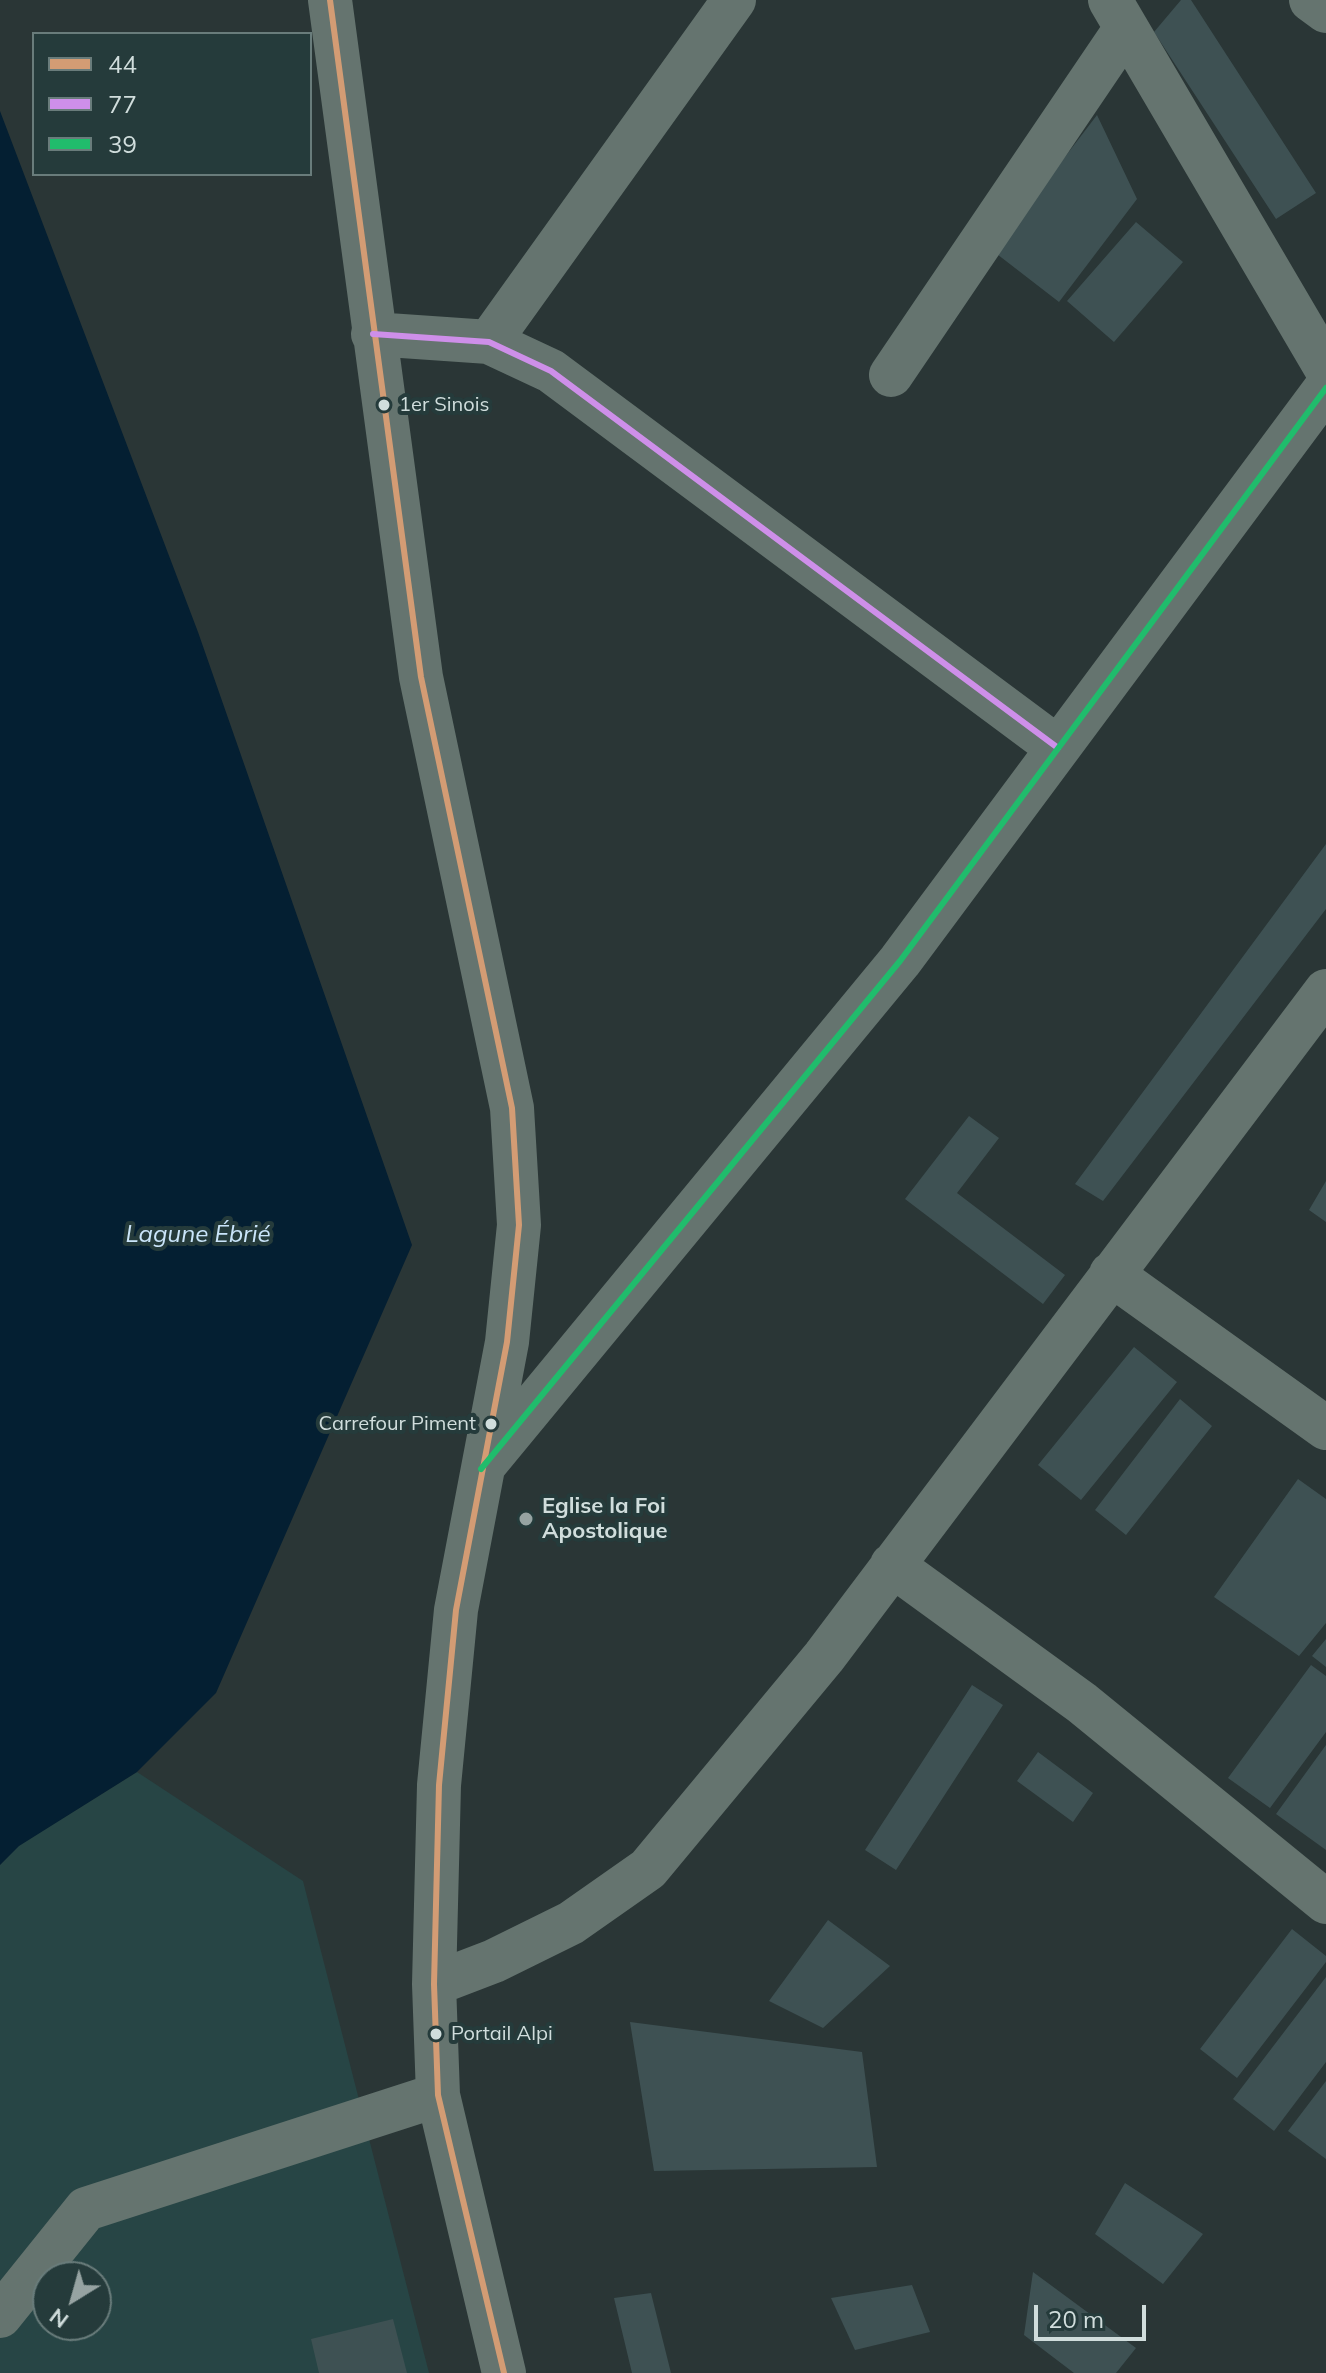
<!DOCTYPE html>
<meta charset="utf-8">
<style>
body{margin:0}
#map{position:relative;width:1326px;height:2373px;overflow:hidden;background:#2a3636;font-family:Mulish,sans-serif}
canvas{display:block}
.legend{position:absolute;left:32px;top:32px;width:280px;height:144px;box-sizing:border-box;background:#253b3b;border:2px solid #697c7b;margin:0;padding:10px 14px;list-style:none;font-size:24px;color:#d0dddc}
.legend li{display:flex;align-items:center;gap:16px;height:40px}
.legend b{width:40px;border:2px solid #697c7b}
.north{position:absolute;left:32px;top:2261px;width:80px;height:80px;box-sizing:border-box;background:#253b3b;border:2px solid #697c7b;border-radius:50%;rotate:217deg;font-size:22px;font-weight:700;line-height:32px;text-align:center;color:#d0dddc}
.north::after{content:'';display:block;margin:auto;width:28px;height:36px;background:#96a3a2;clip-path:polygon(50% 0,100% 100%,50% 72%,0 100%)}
.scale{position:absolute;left:1034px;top:2305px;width:112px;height:36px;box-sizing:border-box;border:4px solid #d0dddc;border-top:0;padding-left:10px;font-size:24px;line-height:28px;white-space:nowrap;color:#d0dddc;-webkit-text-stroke:6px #253b3b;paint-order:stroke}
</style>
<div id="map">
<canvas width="1326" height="2373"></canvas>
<ul class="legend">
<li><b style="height:10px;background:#d39c74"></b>44</li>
<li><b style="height:10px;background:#ce8fe9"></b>77</li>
<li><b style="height:10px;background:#20bc6c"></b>39</li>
</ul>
<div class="north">N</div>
<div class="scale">20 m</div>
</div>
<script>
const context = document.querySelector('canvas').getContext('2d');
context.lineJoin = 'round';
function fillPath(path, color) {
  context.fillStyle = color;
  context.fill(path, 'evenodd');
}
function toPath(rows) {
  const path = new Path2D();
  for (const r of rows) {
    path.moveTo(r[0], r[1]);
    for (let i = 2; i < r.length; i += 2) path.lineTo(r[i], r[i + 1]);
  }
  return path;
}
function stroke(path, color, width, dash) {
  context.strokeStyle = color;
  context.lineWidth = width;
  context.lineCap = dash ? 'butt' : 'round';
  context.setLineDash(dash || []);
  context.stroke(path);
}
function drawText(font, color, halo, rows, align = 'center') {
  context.font = font + ' Mulish,sans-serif';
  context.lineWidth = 8;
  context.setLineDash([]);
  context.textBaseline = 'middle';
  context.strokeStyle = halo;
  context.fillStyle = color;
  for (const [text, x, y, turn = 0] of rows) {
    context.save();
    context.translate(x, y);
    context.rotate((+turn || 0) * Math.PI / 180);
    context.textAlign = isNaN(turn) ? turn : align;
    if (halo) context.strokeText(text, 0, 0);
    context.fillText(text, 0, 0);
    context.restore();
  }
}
const built = toPath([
 [137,1772,303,1881,429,2373,0,2373,0,1865,18,1846],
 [48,2277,96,2277,96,2325,48,2325]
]);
const water = toPath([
 [0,111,198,632,412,1245,216,1693,137,1772,19,1846,0,1865]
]);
const building = toPath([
 [1181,0,1191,0,1316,193,1276,219,1154,32],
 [1097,115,1137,199,1059,302,993,251],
 [1136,222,1183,262,1114,342,1067,301],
 [1326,844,1326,909,1103,1201,1075,1184],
 [969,1116,999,1138,957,1193,1065,1275,1043,1304,905,1199],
 [1326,1181,1326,1222,1309,1210],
 [1134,1347,1177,1382,1081,1500,1038,1465],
 [1180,1399,1212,1426,1126,1535,1095,1510],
 [1298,1479,1326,1499,1326,1623,1299,1656,1214,1597],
 [1326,1639,1326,1667,1312,1656],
 [1311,1665,1326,1676,1326,1732,1270,1808,1228,1778],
 [972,1685,1003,1705,896,1870,865,1850],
 [1326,1745,1326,1850,1276,1814],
 [1038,1752,1093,1793,1073,1822,1017,1781],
 [828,1920,890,1966,823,2028,769,2001],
 [1292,1929,1326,1956,1326,1962,1237,2078,1200,2049],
 [1326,1977,1326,2062,1274,2131,1233,2099],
 [630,2022,862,2052,877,2167,654,2171],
 [1326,2081,1326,2159,1288,2131],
 [1125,2183,1203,2234,1163,2284,1095,2234],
 [1033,2272,1136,2348,1116,2373,1074,2373,1024,2335],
 [912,2285,930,2332,855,2350,831,2298],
 [651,2293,671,2373,632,2373,614,2298],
 [393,2319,407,2373,319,2373,311,2339]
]);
const minor = toPath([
 [330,0,421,677,512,1108,519,1225,507,1342,456,1610,439,1785,434,1984,438,2095,504,2373],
 [1110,0,1326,368],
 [1311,0,1326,11],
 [373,334,489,342,551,371,1058,748],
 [489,342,734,0],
 [891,375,1126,28],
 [1111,1274,1326,1428],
 [485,1464,900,961,1326,388],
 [892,1565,1082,1703,1326,1902],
 [434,1984,494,1961,571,1923,648,1869,824,1657,1326,991],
 [0,2316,86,2209,438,2095]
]);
const bus1 = toPath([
 [330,0,421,677,512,1108,519,1225,507,1342,456,1610,439,1785,434,1984,438,2095,504,2373]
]);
const bus2 = toPath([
 [373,334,489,342,551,371,1058,748]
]);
const bus3 = toPath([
 [481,1469,900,961,1326,388]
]);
const markers = [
 [384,405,7,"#d0dddc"],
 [491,1424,7,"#d0dddc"],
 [526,1519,8,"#96a3a2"],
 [436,2034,7,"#d0dddc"]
];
const busNames = [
 ["1er Sinois",399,405],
 ["Carrefour Piment",476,1424,"right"],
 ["Portail Alpi",451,2034]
];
const poiNames = [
 ["Eglise la Foi",542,1506],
 ["Apostolique",542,1531]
];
const waterNames = [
 ["Lagune Ébrié",198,1235]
];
fillPath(built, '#274545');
fillPath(water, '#041f32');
fillPath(building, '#3e5153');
stroke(minor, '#65746f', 44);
stroke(bus1, '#d39c74', 6);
stroke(bus2, '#ce8fe9', 6);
stroke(bus3, '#20bc6c', 6);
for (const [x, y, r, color] of markers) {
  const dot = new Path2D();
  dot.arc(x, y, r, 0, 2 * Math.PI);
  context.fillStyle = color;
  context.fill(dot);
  stroke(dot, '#253b3b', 3);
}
drawText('20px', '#d0dddc', '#253b3b', busNames, 'left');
drawText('bold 22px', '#d0dddc', '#253b3b', poiNames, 'left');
drawText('italic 24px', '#cae5fa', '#253b3b', waterNames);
</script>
